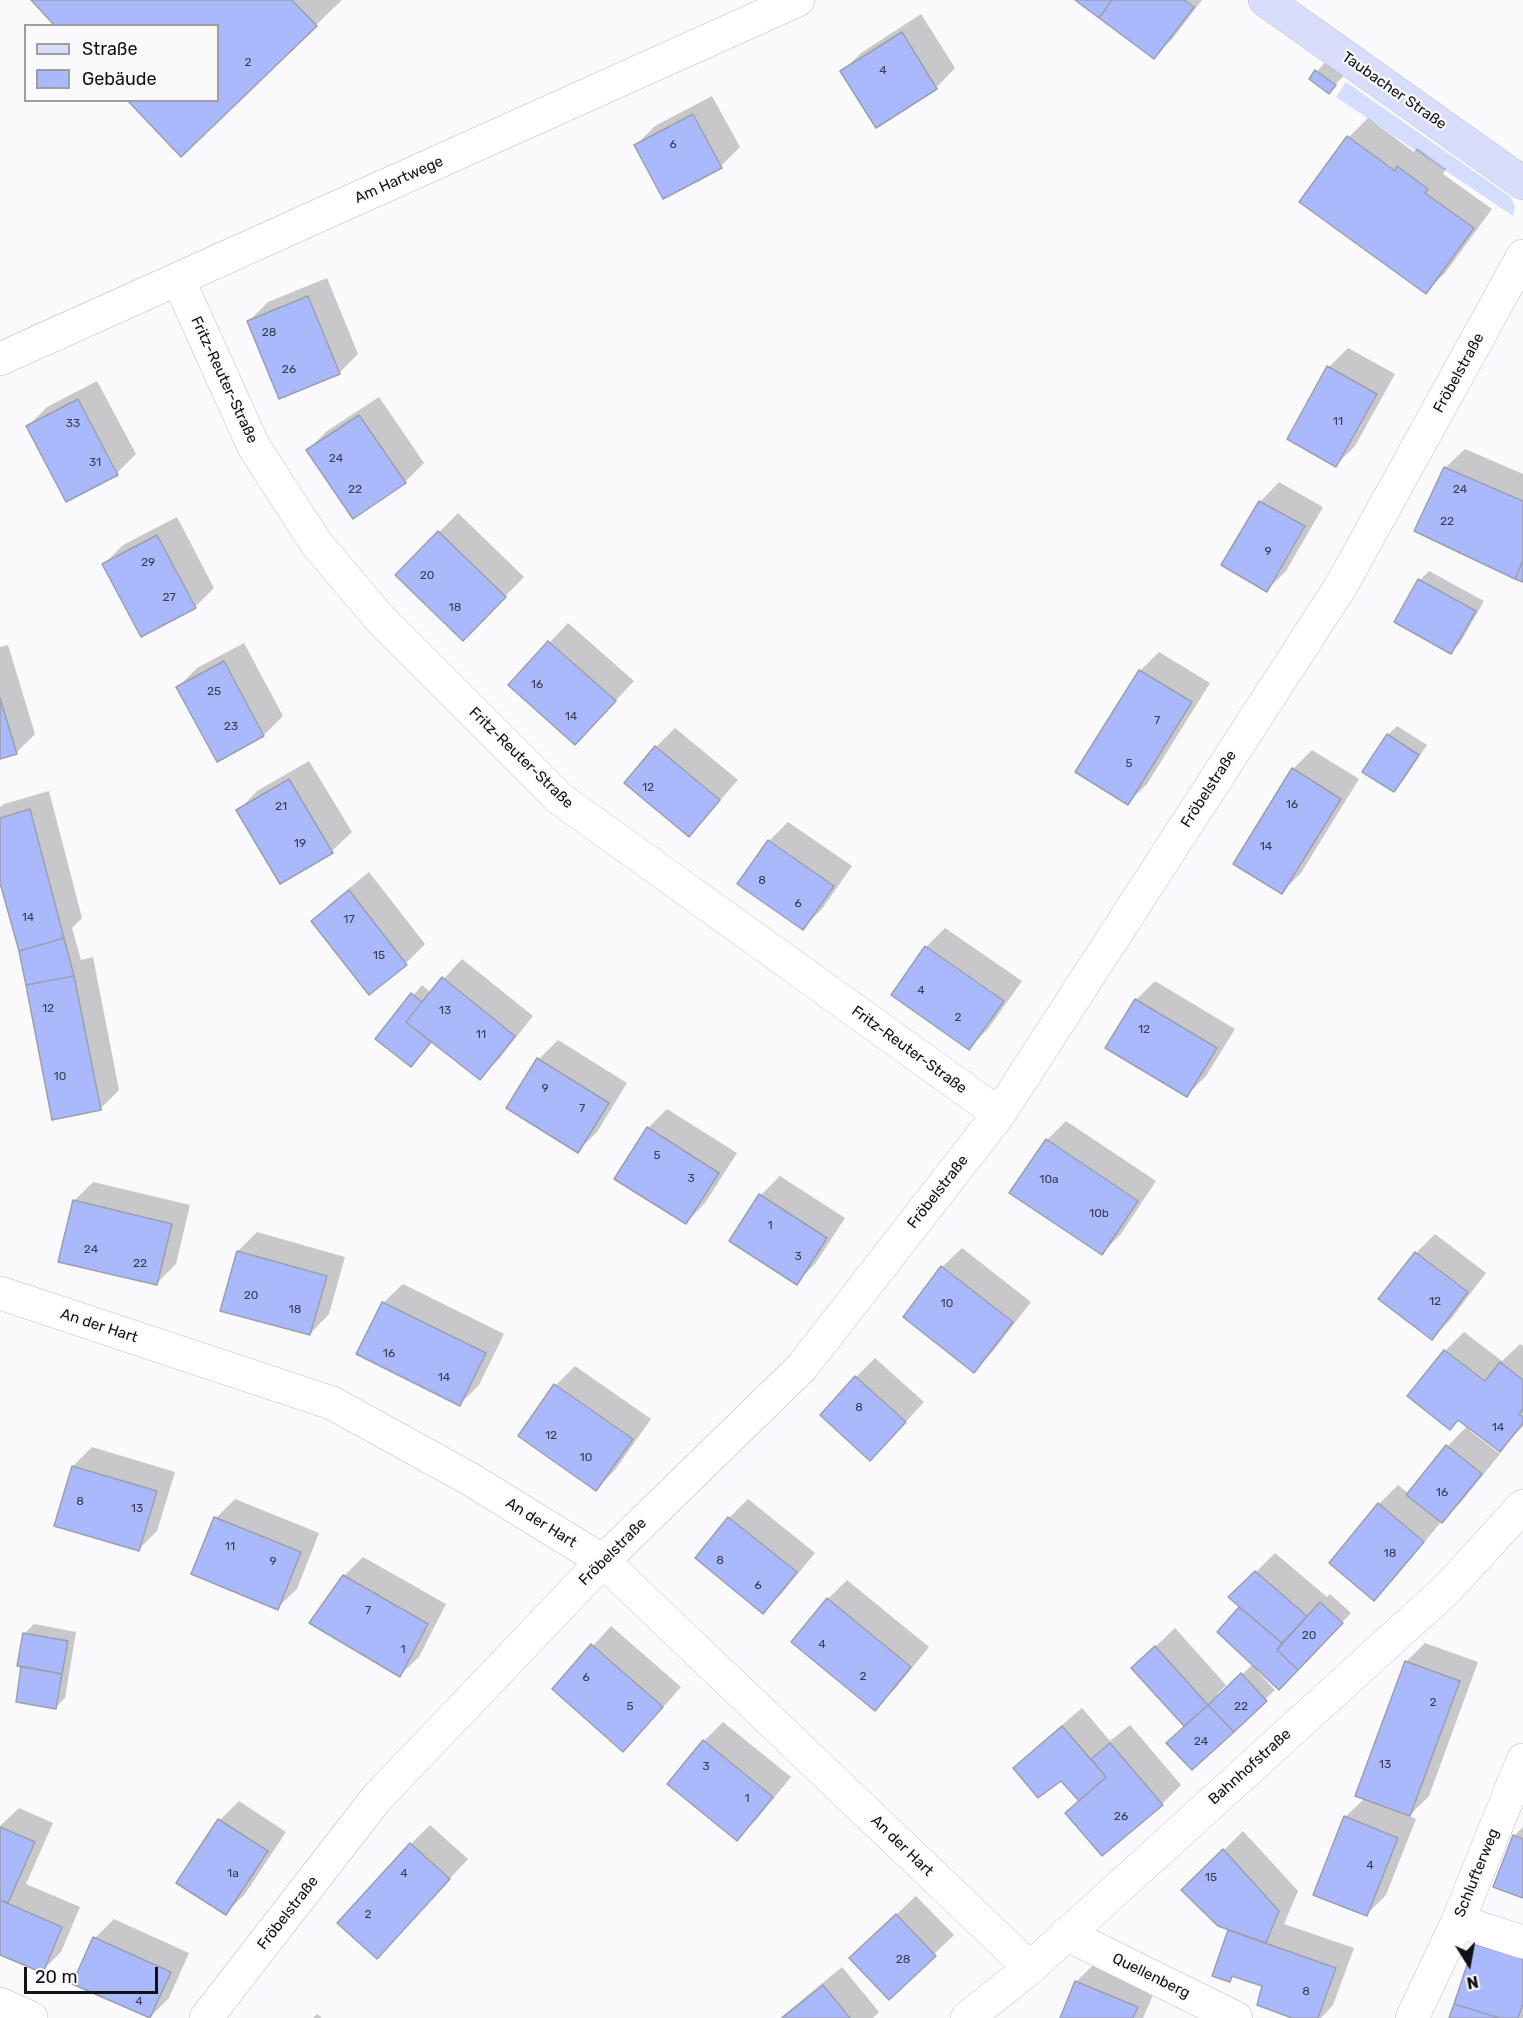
<!DOCTYPE html>
<meta charset="utf-8">
<style>
body{margin:0}
#map{position:relative;width:1523px;height:2018px;overflow:hidden;background:#fafafd;font-family:Rubik,sans-serif}
canvas{display:block}
.legend{position:absolute;left:24px;top:24px;width:195px;height:78px;box-sizing:border-box;background:#fafafd;border:2px solid #9d9ea1;margin:0;padding:8px 10px;list-style:none;font-size:18px;color:#121317}
.legend li{display:flex;align-items:center;gap:12px;height:30px}
.legend b{width:30px;border:2px solid #9d9ea1}
.north{position:absolute;left:1439px;top:1934px;width:60px;height:60px;-webkit-text-stroke:4px #fafafd;paint-order:stroke;rotate:169deg;font-size:16px;font-weight:700;line-height:24px;text-align:center;color:#121317}
.north::after{content:'';display:block;margin:auto;width:21px;height:27px;background:#121317;clip-path:polygon(50% 0,100% 100%,50% 72%,0 100%)}
.scale{position:absolute;left:24px;top:1967px;width:134px;height:27px;box-sizing:border-box;border:3px solid #121317;border-top:0;padding-left:8px;font-size:18px;line-height:21px;white-space:nowrap;color:#121317;-webkit-text-stroke:4px #fafafd;paint-order:stroke}
</style>
<div id="map">
<canvas width="1523" height="2018"></canvas>
<ul class="legend">
<li><b style="height:8px;background:#d7ddfa"></b>Straße</li>
<li><b style="height:16px;background:#a9b9fb"></b>Gebäude</li>
</ul>
<div class="north">N</div>
<div class="scale">20 m</div>
</div>
<script>
const context = document.querySelector('canvas').getContext('2d');
context.lineJoin = 'round';
function fillPath(path, color) {
  context.fillStyle = color;
  context.fill(path, 'evenodd');
}
function toPath(rows) {
  const path = new Path2D();
  for (const r of rows) {
    path.moveTo(r[0], r[1]);
    for (let i = 2; i < r.length; i += 2) path.lineTo(r[i], r[i + 1]);
  }
  return path;
}
function stroke(path, color, width, dash) {
  context.strokeStyle = color;
  context.lineWidth = width;
  context.lineCap = dash ? 'butt' : 'round';
  context.setLineDash(dash || []);
  context.stroke(path);
}
function drawText(font, color, halo, rows, align = 'center') {
  context.font = font + ' Rubik,sans-serif';
  context.lineWidth = 4.5;
  context.setLineDash([]);
  context.textBaseline = 'middle';
  context.strokeStyle = halo;
  context.fillStyle = color;
  for (const [text, x, y, turn = 0] of rows) {
    context.save();
    context.translate(x, y);
    context.rotate((+turn || 0) * Math.PI / 180);
    context.textAlign = isNaN(turn) ? turn : align;
    if (halo) context.strokeText(text, 0, 0);
    context.fillText(text, 0, 0);
    context.restore();
  }
}
const green = toPath([
 [1346,82,1511,197,1515,207,1513,216,1336,97]
]);
const shadow = toPath([
 [33,0,342,0,316,25,218,100,218,26],
 [1077,0,1202,0,1173,38,1154,57],
 [921,14,955,68,936,88,876,126,842,72,861,53],
 [1326,61,1344,75,1329,92,1311,79],
 [712,96,740,147,721,166,664,197,636,145,655,126],
 [1368,118,1414,152,1417,148,1446,169,1443,174,1492,209,1445,273,1426,292,1301,202,1349,137],
 [327,278,358,354,339,373,249,321,268,302],
 [1348,348,1395,374,1355,446,1336,465,1329,367],
 [97,381,136,454,117,473,67,500,28,426,47,407],
 [379,397,424,463,405,482,308,450,327,431],
 [1465,449,1523,474,1523,580,1445,468],
 [1279,482,1323,507,1286,571,1267,590,1260,502],
 [458,513,524,577,463,639,397,575],
 [177,517,214,588,195,607,104,564,123,545],
 [1429,571,1484,601,1460,643,1451,652,1420,580],
 [568,623,634,681,594,724,510,685],
 [244,643,283,716,264,735,217,760,178,687,197,668],
 [8,645,35,734,16,753,0,758,0,647],
 [1159,652,1210,683,1147,784,1128,803,1140,671],
 [1397,726,1427,745,1403,781,1394,790,1388,735],
 [675,728,738,780,689,835,626,783,656,747],
 [1312,750,1359,779,1301,873,1282,892,1293,769],
 [309,761,352,832,332,851,280,882,238,811,257,791],
 [49,791,82,918,72,928,81,960,93,957,119,1090,100,1109,0,878,0,807,4,804],
 [788,822,852,866,822,909,803,928,769,841],
 [369,872,425,944,406,963,369,992,313,921,332,902],
 [945,928,1022,981,988,1029,969,1048,926,947],
 [462,959,533,1016,499,1059,480,1078,432,1041,411,1065,377,1039,422,985,431,993],
 [1155,981,1235,1029,1206,1076,1187,1095,1136,1000],
 [558,1040,627,1083,597,1132,578,1151,508,1107,539,1059],
 [667,1109,737,1153,705,1203,686,1223,648,1128],
 [1066,1121,1156,1181,1121,1234,1102,1253,1047,1140],
 [780,1176,845,1218,815,1264,796,1283,761,1195],
 [93,1182,190,1205,176,1264,157,1283,74,1201],
 [257,1232,345,1257,329,1314,310,1334,238,1251],
 [1435,1234,1486,1273,1451,1319,1432,1338,1416,1253],
 [962,1248,1031,1302,993,1351,974,1371,942,1267],
 [403,1284,504,1334,479,1385,460,1404,383,1303],
 [1464,1332,1502,1361,1520,1344,1523,1346,1523,1426,1500,1450,1472,1429,1470,1431,1500,1454,1461,1502,1441,1522,1393,1580,1374,1599,1379,1504,1398,1485,1409,1494,1447,1447,1468,1425,1445,1351],
 [875,1358,924,1402,889,1440,856,1377],
 [575,1366,651,1419,615,1470,596,1489,520,1436,556,1385],
 [92,1447,175,1472,157,1531,138,1550,55,1525,73,1466],
 [235,1499,319,1533,297,1589,277,1608,216,1518],
 [748,1499,815,1553,782,1593,763,1612,697,1558,729,1518],
 [1275,1553,1327,1597,1330,1594,1351,1613,1298,1669,1259,1669,1257,1671,1275,1690,1192,1768,1186,1726,1133,1668,1175,1628,1226,1685,1217,1694,1219,1696,1253,1664,1219,1632,1242,1607,1231,1597],
 [363,1557,446,1604,419,1657,399,1676,344,1576],
 [847,1580,929,1647,894,1690,875,1709,828,1599],
 [34,1624,76,1632,65,1698,56,1707,24,1634],
 [611,1626,681,1687,642,1731,554,1689],
 [1425,1643,1478,1662,1429,1796,1409,1816,1416,1819,1386,1895,1367,1914,1345,1817,1365,1798,1406,1662],
 [1082,1708,1110,1741,1130,1725,1181,1785,1162,1804,1080,1800,1061,1779,1015,1768,1034,1749],
 [723,1722,791,1777,756,1820,737,1839,704,1741],
 [239,1801,286,1832,245,1894,226,1913,220,1820],
 [19,1808,53,1823,26,1884,80,1907,61,1952,42,1971,0,1953,0,1826],
 [430,1825,468,1859,377,1957,411,1844],
 [1523,1827,1523,1897,1514,1836],
 [1243,1831,1298,1891,1284,1924,1354,1948,1333,2005,1321,2018,1297,2018,1264,1985,1234,1976,1229,1980,1214,1975,1230,1929,1184,1890],
 [916,1896,954,1935,934,1954,870,1939],
 [114,1919,189,1953,169,1998,150,2017,95,1938],
 [1495,1925,1523,1934,1523,2018,1451,2018,1475,1945],
 [1095,1963,1156,1988,1143,2018,1062,2018,1076,1982],
 [842,1967,879,2012,873,2018,780,2018],
 [317,2014,322,2018,313,2018]
]);
const building = toPath([
 [31,0,292,0,317,26,181,157,127,100,218,100,218,26,55,26,31,0],
 [1075,0,1112,0,1099,18,1075,0],
 [1112,0,1184,0,1194,7,1154,59,1099,18,1112,0],
 [902,32,937,89,876,128,840,71,902,32],
 [1315,70,1336,85,1329,94,1309,79,1315,70],
 [693,114,722,168,663,199,634,145,693,114],
 [1347,136,1395,171,1397,166,1428,189,1425,193,1474,228,1426,294,1299,202,1347,136],
 [308,296,340,374,279,399,247,321,308,296],
 [1327,366,1377,394,1336,467,1287,439,1327,366],
 [78,399,118,475,66,502,26,426,78,399],
 [359,415,406,483,353,519,306,450,359,415],
 [1444,467,1523,501,1523,560,1515,579,1414,531,1444,467],
 [1259,501,1305,526,1267,592,1221,565,1259,501],
 [438,531,506,597,463,641,395,575,438,531],
 [157,535,196,608,141,637,102,564,157,535],
 [1523,560,1523,582,1515,579,1523,560],
 [1418,579,1476,611,1451,654,1394,622,1418,579],
 [548,641,616,701,575,745,508,685,548,641],
 [224,661,264,736,217,762,176,687,224,661],
 [1139,670,1192,702,1128,805,1075,772,1139,670],
 [0,698,17,754,0,759,0,698],
 [1387,734,1419,755,1394,792,1362,772,1387,734],
 [655,746,720,800,689,837,624,783,655,746],
 [1292,768,1341,799,1282,894,1233,864,1292,768],
 [289,779,333,853,280,884,236,810,289,779],
 [30,809,64,938,19,951,0,883,0,818,30,809],
 [768,840,834,886,803,930,737,884,768,840],
 [349,890,407,965,369,995,311,921,349,890],
 [64,938,74,976,26,985,19,951,64,938],
 [925,946,1004,1001,969,1050,891,995,925,946],
 [74,976,101,1110,52,1120,26,985,74,976],
 [442,977,515,1036,480,1080,406,1022,442,977],
 [411,993,422,1002,406,1022,431,1042,411,1067,375,1039,411,993],
 [1135,999,1217,1048,1187,1097,1105,1048,1135,999],
 [537,1058,609,1103,578,1153,506,1108,537,1058],
 [647,1127,719,1173,686,1224,614,1179,647,1127],
 [1046,1139,1138,1201,1102,1255,1009,1193,1046,1139],
 [759,1194,827,1238,797,1285,729,1241,759,1194],
 [73,1200,172,1224,157,1285,58,1262,73,1200],
 [237,1251,327,1276,310,1335,220,1311,237,1251],
 [1415,1252,1468,1292,1432,1340,1378,1299,1415,1252],
 [941,1266,1013,1322,974,1373,903,1317,941,1266],
 [382,1302,486,1353,460,1406,356,1354,382,1302],
 [1444,1350,1485,1381,1500,1362,1523,1380,1523,1409,1519,1414,1523,1417,1523,1423,1500,1452,1458,1420,1450,1430,1407,1396,1444,1350],
 [855,1376,906,1422,870,1461,820,1415,855,1376],
 [554,1384,633,1439,596,1491,518,1436,554,1384],
 [1446,1445,1482,1474,1442,1523,1406,1495,1446,1445],
 [72,1466,157,1491,139,1551,54,1526,72,1466],
 [1378,1503,1424,1542,1374,1601,1329,1563,1378,1503],
 [214,1517,301,1552,278,1610,191,1574,214,1517],
 [728,1517,797,1572,763,1614,695,1558,728,1517],
 [1255,1571,1307,1616,1282,1643,1228,1597,1255,1571],
 [343,1575,428,1624,400,1677,309,1623,343,1575],
 [827,1598,911,1667,875,1711,791,1642,827,1598],
 [1320,1602,1343,1623,1298,1670,1277,1650,1320,1602],
 [1239,1607,1282,1643,1277,1650,1298,1670,1279,1690,1217,1632,1239,1607],
 [23,1633,68,1641,62,1674,17,1666,23,1633],
 [591,1644,663,1707,623,1752,552,1689,591,1644],
 [1155,1646,1208,1705,1184,1726,1131,1668,1155,1646],
 [1405,1661,1460,1681,1410,1816,1355,1796,1405,1661],
 [21,1666,62,1674,56,1709,16,1702,21,1666],
 [1241,1673,1267,1701,1234,1732,1208,1705,1241,1673],
 [1208,1705,1234,1732,1192,1770,1166,1743,1208,1705],
 [1062,1726,1106,1777,1079,1801,1061,1781,1038,1798,1013,1768,1062,1726],
 [703,1740,773,1797,737,1841,667,1784,703,1740],
 [1110,1743,1163,1805,1102,1856,1065,1813,1106,1777,1091,1759,1110,1743],
 [1344,1816,1398,1838,1367,1916,1313,1895,1344,1816],
 [218,1819,268,1851,226,1915,176,1883,218,1819],
 [0,1827,35,1842,8,1903,0,1900,0,1827],
 [1513,1835,1523,1839,1523,1898,1493,1887,1513,1835],
 [410,1843,450,1879,377,1959,337,1923,410,1843],
 [1223,1849,1279,1911,1266,1943,1218,1926,1181,1890,1223,1849],
 [0,1900,62,1927,43,1973,0,1955,0,1900],
 [896,1914,936,1956,889,2000,849,1958,896,1914],
 [1228,1930,1336,1968,1318,2018,1292,2018,1257,2005,1262,1986,1232,1976,1230,1982,1212,1976,1228,1930],
 [93,1937,171,1972,150,2018,72,1984,93,1937],
 [1474,1944,1523,1959,1523,2004,1518,2018,1500,2018,1454,2004,1474,1944],
 [1075,1981,1138,2007,1133,2018,1060,2018,1075,1981],
 [823,1985,850,2018,782,2018,823,1985],
 [1454,2004,1500,2018,1449,2018,1454,2004]
]);
const street = toPath([
 [178,279,254,447,316,543,382,621,559,798,999,1114],
 [0,359,798,0],
 [0,1293,332,1403,470,1479,603,1561,1030,1968],
 [1458,1921,1523,1942],
 [1066,1934,1236,2018],
 [0,2004,31,2018],
 [206,2018,376,1799,603,1561,802,1367,999,1114,1341,586,1523,256],
 [967,2018,1030,1968,1447,1589,1523,1506],
 [1412,2018,1458,1921,1523,1760]
]);
const secondary = toPath([
 [1265,0,1523,183]
]);
const numberNames = [
 ["2",248,63],
 ["4",883,71],
 ["6",673,145],
 ["28",269,333],
 ["26",289,370],
 ["11",1338,422],
 ["33",73,424],
 ["24",336,459],
 ["31",95,463],
 ["22",355,490],
 ["24",1460,490],
 ["22",1447,522],
 ["9",1268,552],
 ["29",148,563],
 ["20",427,576],
 ["27",169,598],
 ["18",455,608],
 ["16",537,685],
 ["25",214,692],
 ["14",571,717],
 ["7",1157,721],
 ["23",231,727],
 ["5",1129,764],
 ["12",648,788],
 ["16",1292,805],
 ["21",281,807],
 ["19",300,844],
 ["14",1266,847],
 ["8",762,881],
 ["6",798,904],
 ["14",28,918],
 ["17",349,920],
 ["15",379,956],
 ["4",921,991],
 ["12",48,1009],
 ["13",445,1011],
 ["2",958,1018],
 ["12",1144,1030],
 ["11",481,1035],
 ["10",60,1077],
 ["9",545,1089],
 ["7",582,1109],
 ["5",657,1156],
 ["3",691,1179],
 ["10a",1049,1180],
 ["10b",1099,1214],
 ["1",770,1226],
 ["24",91,1250],
 ["3",798,1257],
 ["22",140,1264],
 ["20",251,1296],
 ["12",1435,1302],
 ["10",947,1304],
 ["18",295,1310],
 ["16",389,1354],
 ["14",444,1378],
 ["8",859,1408],
 ["14",1498,1428],
 ["12",551,1436],
 ["10",586,1458],
 ["16",1442,1493],
 ["8",80,1502],
 ["13",137,1509],
 ["11",230,1547],
 ["18",1390,1554],
 ["8",720,1561],
 ["9",273,1562],
 ["6",758,1586],
 ["7",368,1611],
 ["20",1309,1636],
 ["4",822,1645],
 ["1",403,1650],
 ["2",863,1677],
 ["6",586,1678],
 ["2",1433,1703],
 ["5",630,1707],
 ["22",1241,1707],
 ["24",1201,1742],
 ["13",1385,1765],
 ["3",706,1767],
 ["1",747,1799],
 ["26",1121,1817],
 ["4",1370,1866],
 ["1a",233,1874],
 ["4",404,1874],
 ["15",1211,1878],
 ["2",368,1915],
 ["28",903,1960],
 ["8",1306,1992],
 ["4",139,2002]
];
const streetNames = [
 ["Taubacher Straße",1394,91,35],
 ["Am Hartwege",399,180,-24],
 ["Fröbelstraße",1459,373,-61],
 ["Fritz-Reuter-Straße",224,380,65],
 ["Fritz-Reuter-Straße",521,758,44],
 ["Fröbelstraße",1209,789,-57],
 ["Fritz-Reuter-Straße",909,1050,36],
 ["Fröbelstraße",938,1192,-52],
 ["An der Hart",99,1326,18],
 ["An der Hart",541,1523,32],
 ["Fröbelstraße",613,1552,-45],
 ["Bahnhofstraße",1250,1767,-42],
 ["An der Hart",902,1846,44],
 ["Schlufterweg",1477,1873,-68],
 ["Fröbelstraße",288,1913,-52],
 ["Quellenberg",1151,1976,26]
];
fillPath(green, '#d5ddfc');
fillPath(shadow, '#0003');
fillPath(building, '#a9b9fb');
stroke(building, '#9c9fac', 1.5);
stroke(street, '#bcbfcc', 34);
stroke(secondary, '#bcbfcc', 34);
stroke(street, '#fff', 33);
stroke(secondary, '#d7ddfa', 33);
drawText('12px', '#383c50', null, numberNames);
drawText('15px', '#121317', '#fafafd', streetNames);
</script>
